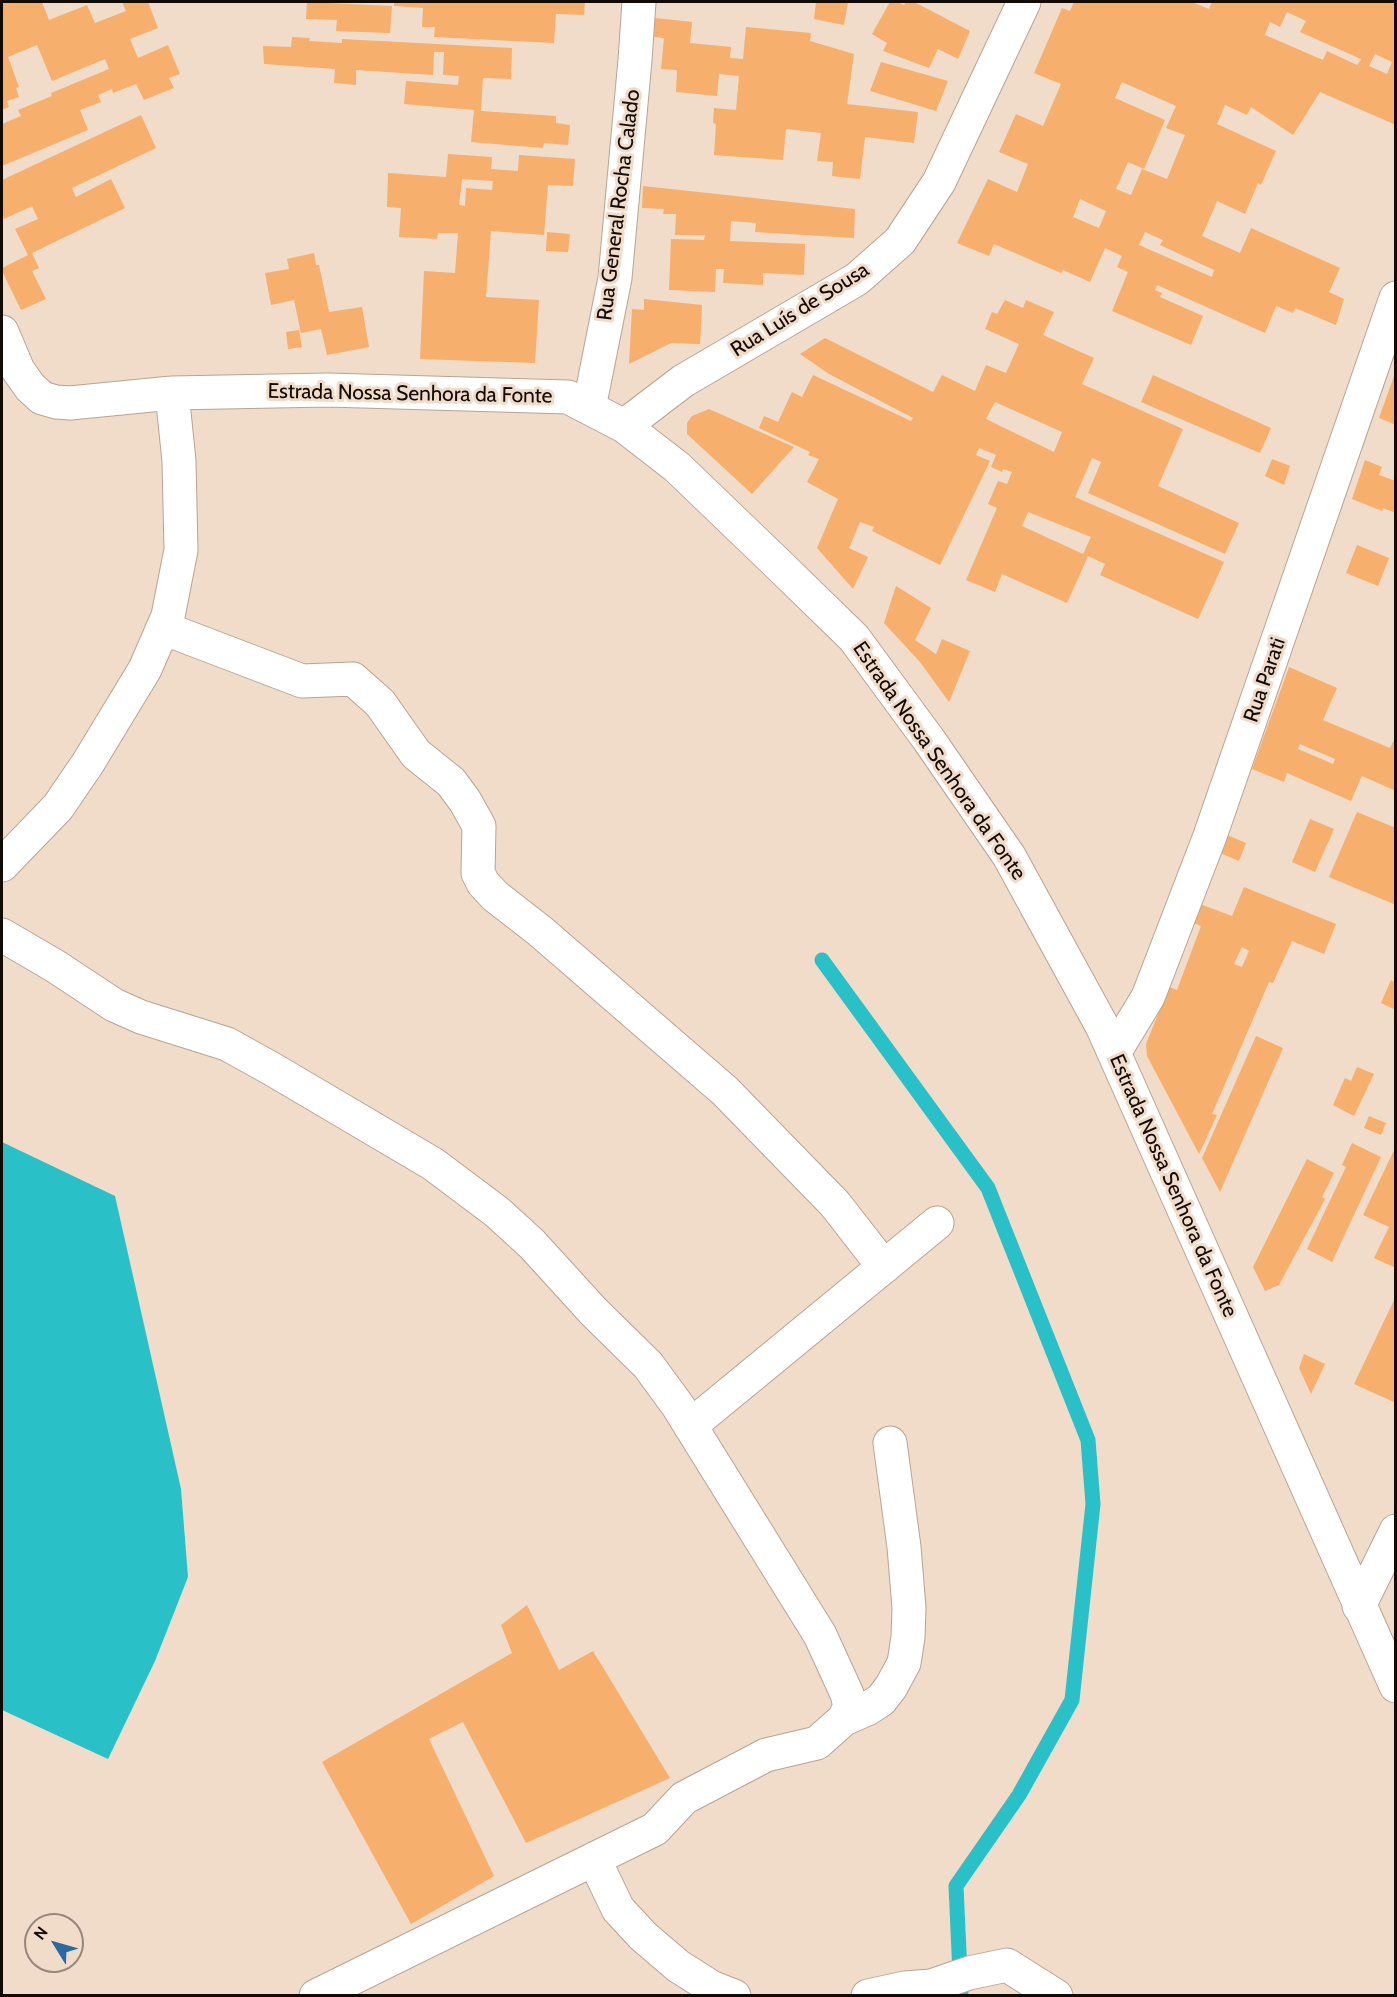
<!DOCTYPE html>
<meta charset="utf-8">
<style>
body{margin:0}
#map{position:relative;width:1397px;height:1997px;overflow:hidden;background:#f1dbc9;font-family:Cabin,sans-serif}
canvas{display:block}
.frame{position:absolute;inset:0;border:3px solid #110a05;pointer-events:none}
.north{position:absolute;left:24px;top:1913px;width:60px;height:60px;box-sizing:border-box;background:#f1dbc9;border:2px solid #97877b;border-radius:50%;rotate:307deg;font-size:16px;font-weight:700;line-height:24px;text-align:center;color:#110a05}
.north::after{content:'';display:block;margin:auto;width:21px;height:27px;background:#296aa0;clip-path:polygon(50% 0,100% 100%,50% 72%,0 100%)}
</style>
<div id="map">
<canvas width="1397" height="1997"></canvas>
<div class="frame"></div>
<div class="north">N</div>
</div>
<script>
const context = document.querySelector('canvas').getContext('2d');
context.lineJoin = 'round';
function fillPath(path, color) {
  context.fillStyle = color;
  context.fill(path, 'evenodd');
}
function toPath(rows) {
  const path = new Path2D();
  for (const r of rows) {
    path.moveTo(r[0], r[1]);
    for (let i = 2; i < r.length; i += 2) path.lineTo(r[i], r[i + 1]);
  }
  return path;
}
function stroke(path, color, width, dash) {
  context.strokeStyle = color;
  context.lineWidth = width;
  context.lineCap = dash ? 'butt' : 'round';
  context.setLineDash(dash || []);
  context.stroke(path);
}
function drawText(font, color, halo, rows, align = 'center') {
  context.font = font + ' Cabin,sans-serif';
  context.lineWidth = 6;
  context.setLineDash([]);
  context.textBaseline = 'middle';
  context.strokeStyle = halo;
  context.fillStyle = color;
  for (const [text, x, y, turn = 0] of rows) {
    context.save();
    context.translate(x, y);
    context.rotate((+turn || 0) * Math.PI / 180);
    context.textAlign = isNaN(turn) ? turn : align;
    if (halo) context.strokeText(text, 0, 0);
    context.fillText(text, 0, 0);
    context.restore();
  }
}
const water = toPath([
 [2,1142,115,1196,181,1489,188,1577,155,1661,108,1759,2,1710]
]);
const stream = toPath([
 [822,960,988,1188,1088,1440,1093,1504,1072,1700,1019,1795,956,1886,961,1996]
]);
const building = toPath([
 [2,2,42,2,49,20,87,5,95,23,126,11,122,2,148,2,158,28,130,39,138,58,168,45,180,74,169,78,174,88,144,100,136,84,113,93,112,89,98,95,101,102,80,110,88,130,2,166,2,124,21,116,18,110,52,96,51,93,109,69,105,59,52,81,37,45,8,57,19,87,16,88,19,97,7,101,9,107,2,110],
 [307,2,392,6,390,33,336,31,337,20,306,19],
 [394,2,585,2,584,15,556,14,554,43,434,37,435,27,422,27,423,8,394,6],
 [816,2,848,2,844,25,814,19],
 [890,2,897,2,904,5,906,2,914,2,970,31,958,59,938,49,929,68,883,51,887,43,872,34],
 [1074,2,1192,2,1209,9,1212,2,1396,2,1396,125,1320,92,1293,135,1251,107,1247,115,1225,105,1217,124,1276,151,1261,185,1258,183,1245,214,1217,201,1202,236,1240,253,1251,228,1340,268,1329,292,1344,299,1336,325,1295,308,1293,313,1276,306,1265,333,1157,285,1155,290,1162,293,1160,297,1203,316,1191,345,1112,311,1128,272,1117,267,1122,256,1105,248,1090,282,1063,270,1061,273,994,244,989,256,957,243,988,179,1017,192,1028,164,999,152,1016,114,1043,126,1061,84,1034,73,1062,8,1070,11],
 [1287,12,1306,21,1300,32,1361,59,1360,61,1357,65,1327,51,1323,60,1265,35,1270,22,1280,27],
 [1375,54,1392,62,1387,74,1369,66],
 [1122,82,1176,106,1166,128,1185,135,1167,179,1142,169,1131,195,1116,189,1128,162,1144,169,1165,120,1115,98],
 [1080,199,1106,211,1099,228,1073,217],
 [1145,232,1163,240,1160,245,1214,270,1212,277,1139,245],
 [655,18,692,22,690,43,731,47,730,58,743,59,746,27,811,33,810,41,854,54,847,104,918,112,914,143,865,137,860,179,832,176,833,162,817,161,821,133,786,129,783,160,714,155,716,124,713,123,714,108,736,110,739,76,719,74,717,96,676,92,677,70,661,69,664,38,654,37],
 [292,37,310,38,309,41,342,43,342,39,512,48,511,79,483,78,481,111,556,116,556,123,570,125,568,145,544,143,543,148,471,142,474,110,404,104,406,81,458,85,459,76,443,75,444,52,434,52,433,75,356,70,356,85,334,83,335,69,264,64,263,46,291,47],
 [881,62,948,81,936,111,870,91],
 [141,115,156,148,72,188,76,197,111,179,125,208,32,253,39,268,32,271,46,299,21,310,2,271,2,268,28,255,15,229,38,219,32,206,4,219,2,213,2,180],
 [448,154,492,157,491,169,518,171,519,155,575,159,573,186,548,185,544,235,491,231,486,297,539,300,535,363,420,359,424,271,455,273,458,233,438,233,437,239,399,237,401,208,387,207,388,173,446,177],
 [462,179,493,181,492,190,466,188,465,206,459,205],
 [643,186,855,209,854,238,755,232,756,223,731,221,730,241,805,244,804,275,763,273,763,285,723,283,724,269,716,269,715,292,669,290,671,239,704,240,705,235,675,235,676,214,663,214,664,209,642,208],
 [547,232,570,234,568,252,546,251],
 [314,253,316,265,319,265,329,312,362,307,369,347,327,355,321,329,301,333,294,300,271,305,265,273,289,269,287,259],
 [644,299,702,305,700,344,671,343,629,364,632,309,644,310],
 [1005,300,1023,308,1026,300,1054,312,1043,335,1094,358,1082,384,1183,429,1158,486,1239,523,1225,554,1088,493,1101,462,1092,458,1075,497,1224,562,1198,619,1100,575,1105,564,1088,556,1067,603,1002,574,995,592,966,580,997,508,988,504,998,481,1007,484,1012,472,1003,469,1002,472,991,467,996,455,979,448,976,455,990,461,940,565,872,531,874,527,860,522,849,548,868,557,853,589,817,548,838,499,807,482,819,459,808,455,810,452,759,428,764,416,778,422,792,392,802,397,813,375,911,421,913,418,829,374,800,354,825,338,933,392,942,375,975,391,986,365,1006,373,1019,344,985,329,992,312,997,314],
 [995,402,1062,432,1054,452,986,419],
 [1028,512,1091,537,1083,554,1022,526],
 [299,330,302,347,288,349,286,332],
 [1153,375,1271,428,1260,453,1141,402],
 [1394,376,1396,377,1396,425,1379,418],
 [709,409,794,447,752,494,687,434,687,423,692,416],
 [1272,459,1290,466,1284,485,1265,476],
 [1365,460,1382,467,1379,475,1396,481,1396,513,1383,508,1382,511,1352,499],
 [1357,545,1389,558,1378,586,1346,573],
 [896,586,931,608,915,640,936,654,942,639,970,651,949,702,920,662,884,623],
 [1289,667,1337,688,1323,720,1390,748,1396,736,1396,791,1362,776,1351,801,1287,773,1284,782,1252,769],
 [1300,744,1335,759,1333,764,1298,749],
 [1357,812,1396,828,1396,905,1329,877],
 [1310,819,1334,829,1315,872,1292,862],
 [1227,835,1246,843,1239,861,1220,853],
 [1244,887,1336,924,1324,954,1292,941,1273,983,1269,982,1212,1114,1217,1115,1199,1154,1147,1056,1146,1044,1169,987,1177,990,1201,926,1193,923,1200,904,1232,916],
 [1242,947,1249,951,1242,967,1234,964],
 [1391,980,1396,983,1396,1010,1381,1003],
 [1256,1036,1283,1048,1220,1192,1202,1158],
 [1357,1067,1374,1074,1354,1116,1333,1105,1345,1078,1351,1081],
 [1369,1116,1386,1123,1381,1135,1364,1128],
 [1352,1143,1381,1157,1332,1262,1307,1249,1346,1167,1342,1165],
 [1396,1146,1396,1268,1374,1258,1389,1227,1363,1215],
 [1307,1159,1334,1173,1322,1197,1325,1199,1279,1285,1265,1291,1253,1267],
 [1396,1296,1396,1403,1354,1384],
 [1304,1354,1325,1364,1311,1394,1299,1368],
 [527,1605,559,1670,593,1651,670,1778,526,1843,463,1722,429,1739,494,1876,411,1924,322,1762,512,1653,501,1625]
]);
const minor = toPath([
 [2,332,18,370,30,387,42,398,56,402,70,403,172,393,328,390,568,397,624,426,677,467,779,565,854,638,929,740,1009,856,1102,1026,1396,1686],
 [589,408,615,278,635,60,639,2],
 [624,426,683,381,857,279,900,241,939,182,1024,2],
 [163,628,302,681,353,679,380,703,416,754,451,782,465,801,479,826,478,873,483,883,495,896,540,931,725,1091,835,1204,884,1267],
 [2,865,58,807,88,763,145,669,168,616,181,550,179,461,172,393],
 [2,935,55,966,114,1005,141,1017,227,1044,272,1069,433,1164,497,1212,532,1244,594,1312,648,1365,678,1406,820,1635,847,1694,850,1706,844,1719,817,1743,766,1755,684,1798,655,1829,316,1996],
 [1114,1053,1148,997,1210,836,1396,298],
 [690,1426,937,1223],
 [1359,1606,1396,1531],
 [844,1719,867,1709,881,1700,891,1687,904,1663,908,1637,909,1608,904,1547,890,1443],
 [594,1859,618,1909,643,1936,678,1966,711,1987,734,1996],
 [868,1996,905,1988,931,1986,969,1973,1007,1965,1056,1996]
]);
const streetNames = [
 ["Rua General Rocha Calado",619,205,-83],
 ["Rua Luís de Sousa",800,310,-32],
 ["Estrada Nossa Senhora da Fonte",410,394,1],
 ["Rua Parati",1265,680,-71],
 ["Estrada Nossa Senhora da Fonte",939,761,55],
 ["Estrada Nossa Senhora da Fonte",1173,1186,66]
];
fillPath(water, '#2ac0c7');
stroke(stream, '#2ac0c7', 15);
fillPath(building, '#f7af6d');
stroke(minor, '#b8a493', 35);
stroke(minor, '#fff', 33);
drawText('21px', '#110a05', '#f1dbc9', streetNames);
</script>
